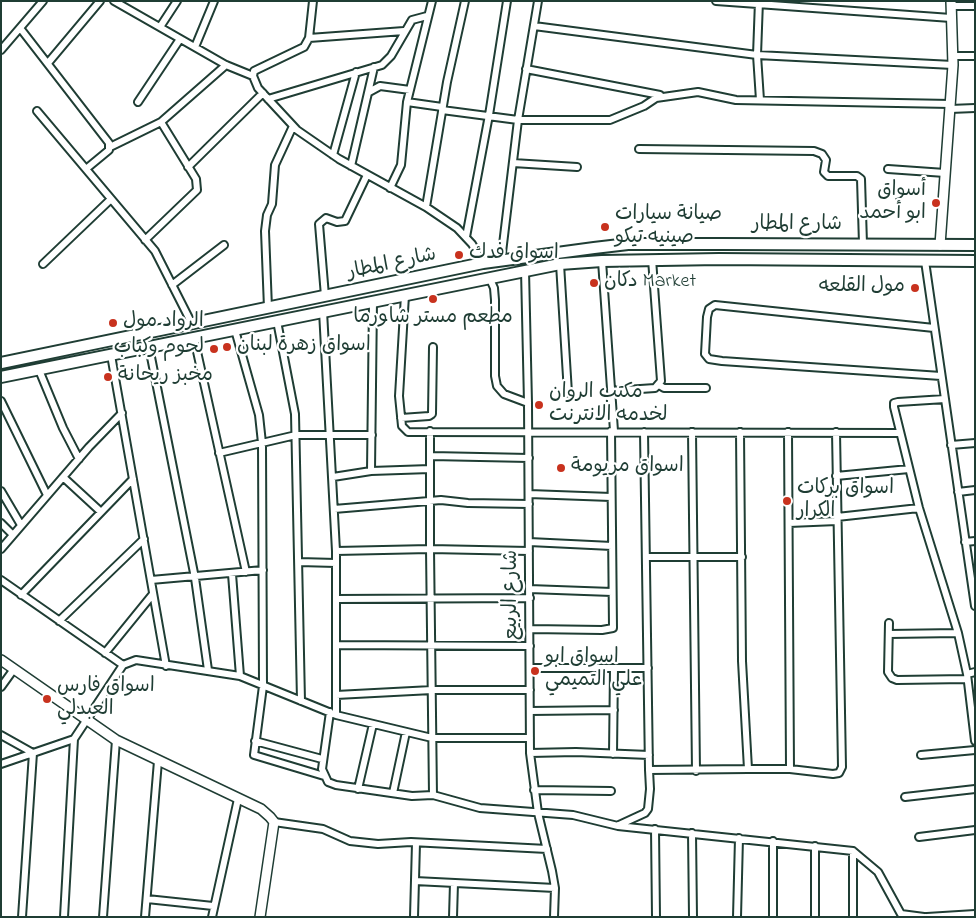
<!DOCTYPE html>
<meta charset="utf-8">
<style>
body{margin:0}
#map{position:relative;width:976px;height:918px;overflow:hidden;background:#fff;font-family:"Indie Flower",sans-serif}
canvas{display:block}
.frame{position:absolute;inset:0;border:2px solid #1f3d34;pointer-events:none}
</style>
<div id="map">
<canvas width="976" height="918"></canvas>
<div class="frame"></div>
</div>
<script>
const context = document.querySelector('canvas').getContext('2d');
context.lineJoin = 'round';
function toPath(rows) {
  const path = new Path2D();
  for (const r of rows) {
    path.moveTo(r[0], r[1]);
    for (let i = 2; i < r.length; i += 2) path.lineTo(r[i], r[i + 1]);
  }
  return path;
}
function stroke(path, color, width, dash) {
  context.strokeStyle = color;
  context.lineWidth = width;
  context.lineCap = dash ? 'butt' : 'round';
  context.setLineDash(dash || []);
  context.stroke(path);
}
function drawText(font, color, halo, rows, align = 'center') {
  context.font = font + ' "Indie Flower","Playpen Sans Arabic",sans-serif';
  context.lineWidth = 4.5;
  context.setLineDash([]);
  context.textBaseline = 'middle';
  context.strokeStyle = halo;
  context.fillStyle = color;
  for (const [text, x, y, turn = 0] of rows) {
    context.save();
    context.translate(x, y);
    context.rotate((+turn || 0) * Math.PI / 180);
    context.textAlign = isNaN(turn) ? turn : align;
    if (halo) context.strokeText(text, 0, 0);
    context.fillText(text, 0, 0);
    context.restore();
  }
}
const street = toPath([
 [114,1,226,65,253,76],
 [313,1,309,38,304,47,254,71,253,76,258,88,297,130,339,159,426,207,457,228,472,244,483,263],
 [716,1,951,18],
 [759,1,757,55,760,100],
 [951,6,975,6],
 [534,26,757,55,953,65],
 [160,27,177,1],
 [20,28,109,143,109,150,86,169],
 [309,38,404,31],
 [195,47,214,1],
 [1,50,43,1],
 [953,56,975,56],
 [48,63,100,1],
 [526,69,660,95],
 [369,92,380,86,410,90],
 [268,99,382,65,391,56,412,20,427,16],
 [138,102,180,39],
 [407,102,442,107],
 [950,109,975,108],
 [442,110,518,120,610,120,644,106,656,98,698,92,736,100,951,104],
 [37,111,155,251,192,324],
 [110,147,161,122,226,65],
 [639,149,814,151,822,154,826,160,824,172,828,176,857,176,861,179,863,244],
 [333,155,356,72],
 [513,163,577,167],
 [351,166,374,67],
 [188,167,263,93],
 [888,169,945,173],
 [390,188,401,165,407,102,432,1],
 [426,207,447,82,465,1],
 [466,237,489,115,507,1],
 [145,240,197,190,196,179,161,122],
 [501,261,518,120,538,1],
 [602,261,614,431],
 [925,261,975,606],
 [43,264,111,199],
 [560,264,568,393],
 [525,270,528,403,530,753,538,813,552,871,555,888,554,917],
 [489,277,494,288,495,300,495,376,497,386,504,394,528,403],
 [172,285,224,245],
 [405,295,399,396,402,426,408,432,900,433],
 [325,296,319,224,326,218,337,222,345,221,367,175],
 [268,308,265,231,267,215,272,204,275,165,293,126],
 [323,311,336,551,336,715],
 [277,321,295,414,301,701],
 [934,328,715,305,709,309,707,317,705,354,709,359,722,361,941,376],
 [235,330,259,415,262,443,263,686,254,755,324,776],
 [194,338,246,572],
 [149,347,195,578,208,670],
 [111,355,166,666],
 [39,370,63,428,79,459],
 [659,385,664,388,706,388],
 [611,391,655,388,661,381,652,259],
 [945,399,898,402,894,403,894,407,919,508,958,633,967,674,975,741],
 [1,401,47,495],
 [401,418,429,416,432,414,433,347],
 [430,431,430,549,433,795],
 [644,432,649,770],
 [692,432,696,771],
 [788,432,790,769],
 [951,445,975,443],
 [219,453,296,435,372,435],
 [431,456,529,458],
 [371,471,373,301],
 [836,476,909,469],
 [63,477,101,512],
 [333,477,371,471,430,469],
 [1,491,21,525],
 [958,492,975,490],
 [529,494,611,497],
 [334,509,441,500,468,503,529,504],
 [837,517,919,508],
 [1,523,13,535],
 [789,523,837,521],
 [529,542,612,546],
 [965,542,975,541],
 [1,549,89,447,122,413],
 [336,551,430,549,529,551],
 [646,557,742,557],
 [299,562,336,563],
 [232,574,240,676],
 [1,580,123,665],
 [151,580,263,570],
 [529,589,612,592],
 [21,595,133,479],
 [336,599,530,598],
 [59,621,144,539],
 [889,623,888,672,892,678,897,680,967,679],
 [530,629,602,630,613,628,611,431],
 [889,634,958,633],
 [336,645,530,646],
 [105,653,153,594],
 [530,668,648,668],
 [967,674,975,672],
 [1,687,14,669],
 [336,695,432,690,530,690],
 [530,711,614,710],
 [330,712,322,769,328,782,336,785,412,796,433,795,480,808,573,815,618,826,853,851,878,872,901,914,924,917],
 [1,735,33,753,22,917],
 [255,741,322,759],
 [530,753,576,752,649,755],
 [613,754,614,668],
 [921,755,975,750],
 [1,764,74,739,123,665,136,660,240,676,336,715,432,738,530,738],
 [748,769,790,769,833,774,839,773,842,767,836,432],
 [358,789,373,724],
 [534,790,611,791],
 [393,793,406,732],
 [905,797,975,789],
 [274,822,323,829,350,841,378,844,411,842,547,849],
 [619,825,645,813,648,809,650,789,649,770,748,769,742,661,740,432],
 [655,829,656,917],
 [692,833,693,917],
 [919,837,975,830],
 [773,841,773,917],
 [853,851,853,917],
 [415,881,555,888],
 [147,899,213,906],
 [64,917,74,739],
 [103,917,116,740],
 [145,917,158,761],
 [212,917,238,799],
 [414,917,416,843],
 [453,917,454,883],
 [737,917,739,838],
 [815,917,815,846],
 [927,917,975,914]
]);
const secondary = toPath([
 [940,245,953,65,951,1],
 [1,660,116,740,261,809,270,817,274,822,260,917]
]);
const primary = toPath([
 [1,363,483,263,594,248,628,244,722,244,975,245],
 [1,377,560,264,602,261,719,259,975,261]
]);
const markers = [
 [936,203,5,"#c8321e"],
 [605,227,5,"#c8321e"],
 [459,255,5,"#c8321e"],
 [594,283,5,"#c8321e"],
 [915,288,5,"#c8321e"],
 [433,299,5,"#c8321e"],
 [113,323,5,"#c8321e"],
 [227,347,5,"#c8321e"],
 [214,349,5,"#c8321e"],
 [108,377,5,"#c8321e"],
 [539,405,5,"#c8321e"],
 [561,468,5,"#c8321e"],
 [787,501,5,"#c8321e"],
 [535,671,5,"#c8321e"],
 [47,699,5,"#c8321e"]
];
const poiNames = [
 ["أسواق",926,192,"right"],
 ["ابو أحمد",926,215,"right"],
 ["صيانة سيارات",615,216],
 ["صينيه تيكو",615,239],
 ["اسواق فدك",469,255],
 ["دكان Market",604,283],
 ["مول القلعه",905,288,"right"],
 ["مطعم مستر شاورما",433,319,"center"],
 ["الرواد مول",123,323],
 ["اسواق زهرة لبنان",237,347],
 ["لحوم وكباب",204,349,"right"],
 ["مخبز ريحانة",118,377],
 ["مكتب الروان",549,394],
 ["لخدمه الانترنت",549,417],
 ["اسواق مريومة",571,468],
 ["اسواق بركات",797,490],
 ["الكرار",797,513],
 ["اسواق ابو",545,659],
 ["علي التميمي",545,682],
 ["اسواق فارس",57,688],
 ["العبدلي",57,711]
];
const streetNames = [
 ["شارع المطار",797,226],
 ["شارع المطار",392,265,-12],
 ["شارع الربيع",513,595,-90]
];
stroke(street, '#1f3d34', 10);
stroke(secondary, '#1f3d34', 12);
stroke(primary, '#1f3d34', 14);
stroke(street, '#fff', 6);
stroke(secondary, '#fff', 9);
stroke(primary, '#fff', 10);
for (const [x, y, r, color] of markers) {
  const dot = new Path2D();
  dot.arc(x, y, r, 0, 2 * Math.PI);
  context.fillStyle = color;
  context.fill(dot);
  stroke(dot, '#fff', 2);
}
drawText('20px', '#1f3d34', '#fff', poiNames, 'left');
drawText('20px', '#1f3d34', '#fff', streetNames);
</script>
